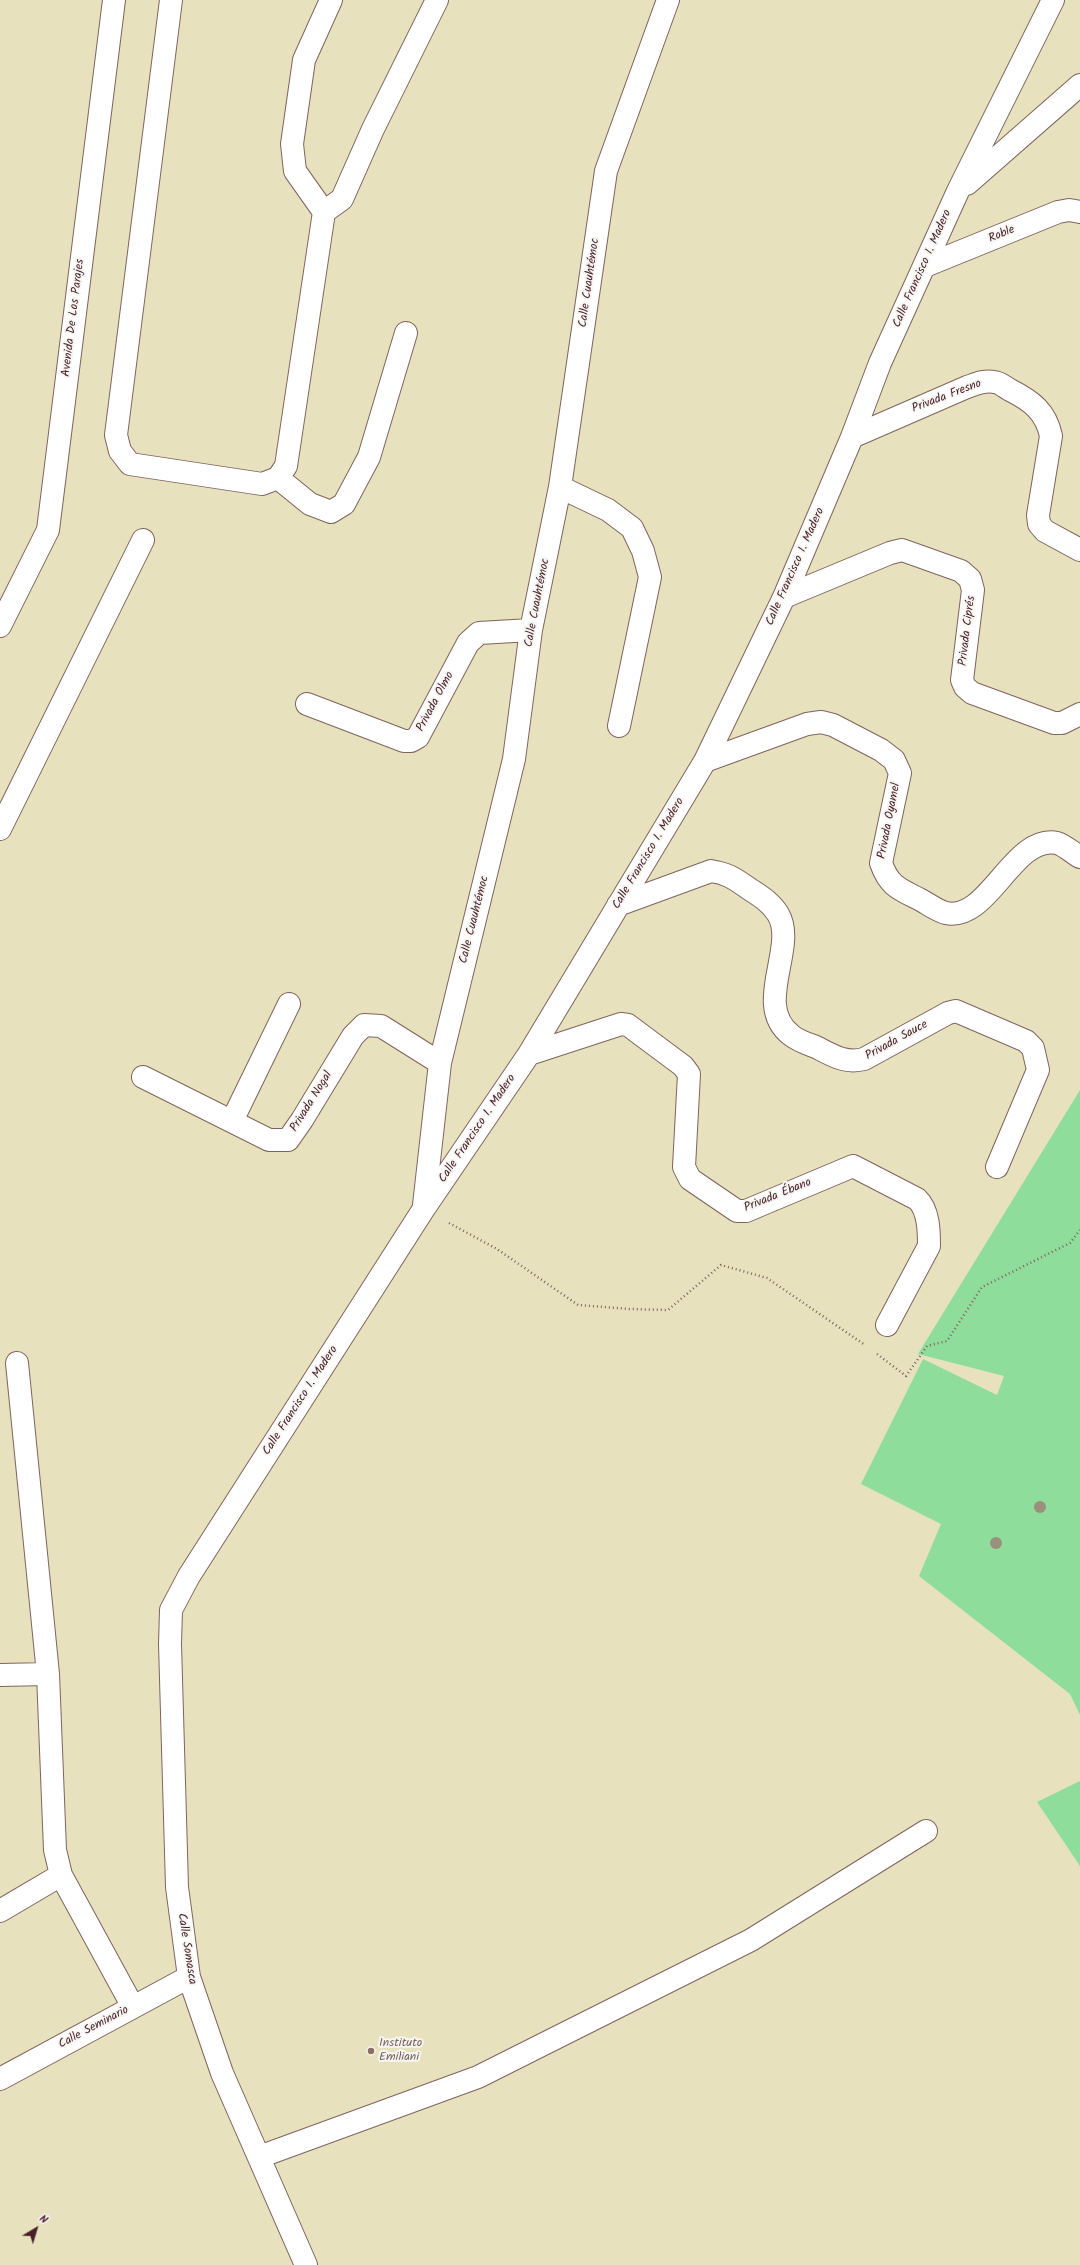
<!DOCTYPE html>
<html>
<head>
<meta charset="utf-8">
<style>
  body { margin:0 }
  #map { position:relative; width:1080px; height:2265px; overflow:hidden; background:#e7e1be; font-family:Kalam,sans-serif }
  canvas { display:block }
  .north { position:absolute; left:16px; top:2209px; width:40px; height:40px; -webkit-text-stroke:3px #f6f6f2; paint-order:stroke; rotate:38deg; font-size:11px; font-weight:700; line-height:16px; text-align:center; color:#4a1f2b }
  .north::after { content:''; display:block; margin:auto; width:14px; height:18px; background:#4a1f2b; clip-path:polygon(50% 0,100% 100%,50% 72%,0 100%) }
</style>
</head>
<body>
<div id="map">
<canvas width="1080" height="2265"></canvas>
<div class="north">N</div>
</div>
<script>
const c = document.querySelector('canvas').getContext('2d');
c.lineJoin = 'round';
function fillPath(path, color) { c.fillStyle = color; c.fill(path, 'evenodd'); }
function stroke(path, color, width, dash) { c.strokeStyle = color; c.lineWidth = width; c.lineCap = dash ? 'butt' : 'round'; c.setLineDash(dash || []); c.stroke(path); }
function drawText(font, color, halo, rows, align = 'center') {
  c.font = font + ' Kalam,sans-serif'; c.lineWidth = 4; c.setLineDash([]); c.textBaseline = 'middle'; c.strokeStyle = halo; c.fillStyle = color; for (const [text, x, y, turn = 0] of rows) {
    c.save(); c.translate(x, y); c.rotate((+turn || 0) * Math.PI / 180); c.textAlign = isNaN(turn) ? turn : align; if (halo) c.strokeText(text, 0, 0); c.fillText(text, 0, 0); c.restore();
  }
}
fillPath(new Path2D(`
  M1080,1090V1715L1070,1694L919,1576L941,1524L861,1484L923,1359L997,1395L1004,1376L918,1354Z
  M1080,1781V1866L1037,1802Z`), '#8fdd9b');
const minor = new Path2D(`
  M171,0L116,435L120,451L130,464L262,484L278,478L286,466L324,212L342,199L373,129L437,0
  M967,184L1080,85
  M324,212L295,171L292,144L304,60L331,0
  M925,266L1058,212L1069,210L1080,212
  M852,437L967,387C976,384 984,380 994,382C999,382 1005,387 1010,390C1032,401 1046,412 1051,436L1038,515L1039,524L1045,531L1080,550
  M278,478L310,504L331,512L344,504L369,457L406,333
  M560,487L608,510L632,528L643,551L650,577L619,726
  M784,597L890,553L902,550L961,571L970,579L973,590L962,680L965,687L972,693L1054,723H1062L1080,714
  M0,626L48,530L114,0
  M307,704L404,741H411L418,737L468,643L479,633L531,630
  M705,761L807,724L821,722L833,725L881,750L894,760L900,773L881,863C889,886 899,889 919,899C927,903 937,911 946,913C989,922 1013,834 1057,843C1064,845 1073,853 1080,857
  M0,829L143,540
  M618,905L711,871C730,874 736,880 751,890C762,897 771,903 778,914C798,947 752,1005 791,1035C798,1041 808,1044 816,1047C832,1055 845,1064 864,1059L948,1013L956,1011L1026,1041L1033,1048L1038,1070L997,1167
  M529,1054L621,1024L628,1025L683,1066L689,1074L684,1167L690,1179L737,1211H746L853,1166L917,1199C929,1210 929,1232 929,1246L887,1325
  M143,1077L269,1140H288L302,1120L353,1036L364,1025L381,1026L440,1063
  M232,1121L289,1004
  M424,1205L440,1063L514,759L531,630L560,487L606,171L668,0
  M17,1363L48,1674L55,1850L61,1875L133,2007
  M0,1675L48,1674
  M0,1911L61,1875
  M0,2079L189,1977
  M259,2157L478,2077L751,1940L926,1831
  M306,2265L222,2073L189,1977L177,1887L170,1644L171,1610L189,1576L423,1210L529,1054L705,761L784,597L852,437L880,363L958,191L1053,0`);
stroke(minor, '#81635e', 24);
stroke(new Path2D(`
  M449,1223L497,1249L578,1305L630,1309L668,1310L721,1265L767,1278L865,1345
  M877,1354L906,1376L927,1346L947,1341L982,1287L1070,1243L1080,1230`), '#81635e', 2.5, [1, 3]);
stroke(minor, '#fff', 22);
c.fillStyle = '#9a907d';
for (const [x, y] of [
  [1040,1507],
  [996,1543]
]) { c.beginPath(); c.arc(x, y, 6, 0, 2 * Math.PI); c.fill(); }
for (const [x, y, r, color] of [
  [371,2051,4,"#8d6e63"]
]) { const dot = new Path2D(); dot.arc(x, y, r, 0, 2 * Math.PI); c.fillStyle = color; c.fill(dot); stroke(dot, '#f6f6f2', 1.5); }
drawText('12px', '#4a1f2b', '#f6f6f2', [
  ["Roble",1002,235,-22],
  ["Calle Francisco I. Madero",923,269,-66],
  ["Calle Cuauhtémoc",590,283,-82],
  ["Avenida De Los Parajes",74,318,-83],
  ["Privada Fresno",947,397,-21],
  ["Calle Francisco I. Madero",796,567,-66],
  ["Calle Cuauhtémoc",538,603,-79],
  ["Privada Ciprés",968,631,-83],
  ["Privada Olmo",436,702,-62],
  ["Privada Oyamel",890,821,-79],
  ["Calle Francisco I. Madero",649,854,-59],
  ["Calle Cuauhtémoc",475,920,-76],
  ["Privada Sauce",897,1041,-29],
  ["Privada Nogal",312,1102,-58],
  ["Calle Francisco I. Madero",478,1129,-56],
  ["Privada Ébano",778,1196,-22],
  ["Calle Francisco I. Madero",301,1401,-57],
  ["Calle Somasca",186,1949,81],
  ["Calle Seminario",94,2028,-28]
]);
drawText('12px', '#785e54', '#f6f6f2', [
  ["Instituto",379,2044],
  ["Emiliani",379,2058]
], 'left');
</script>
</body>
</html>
